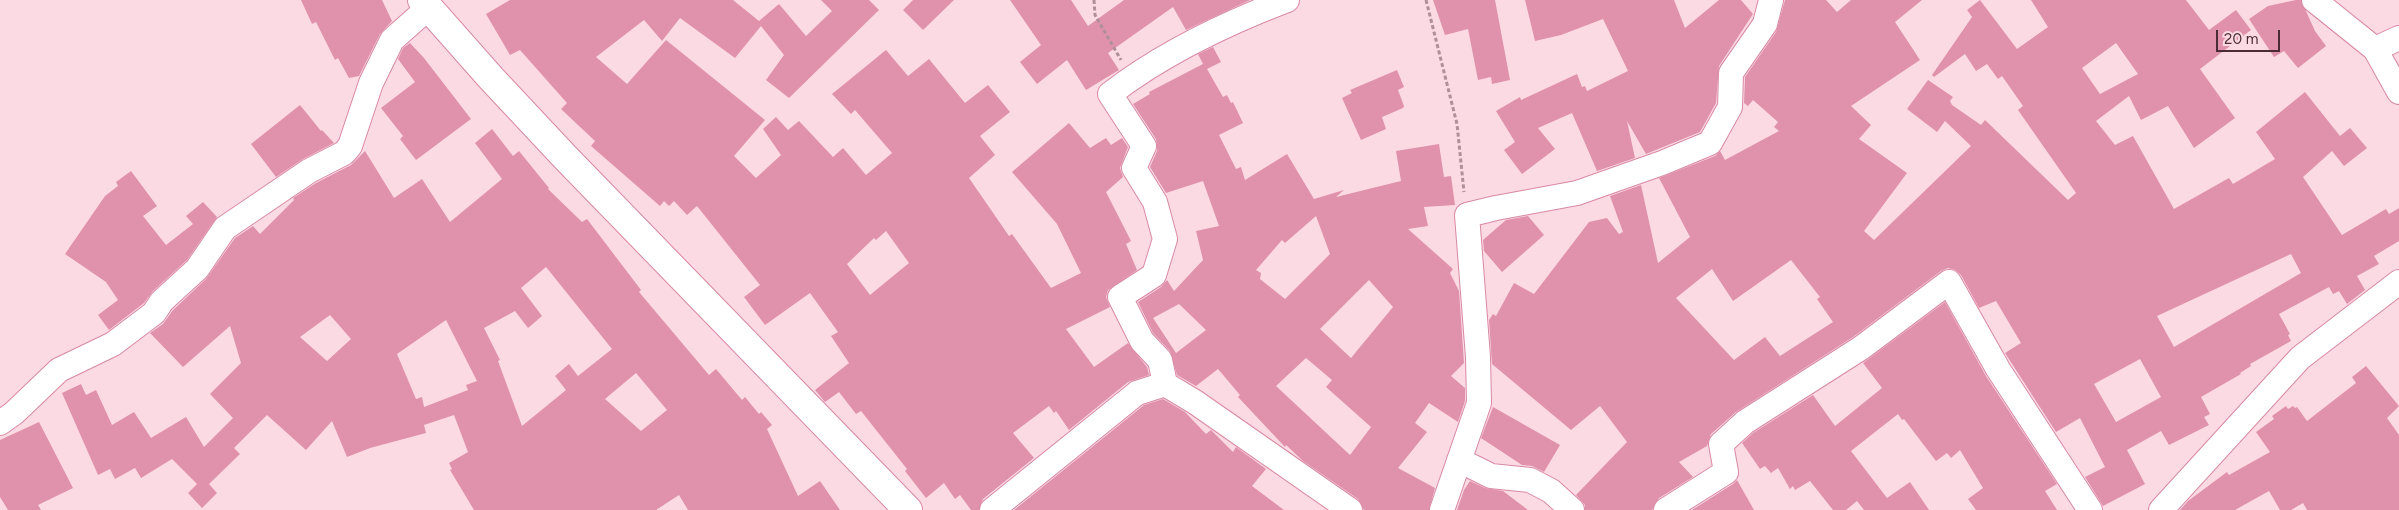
<!DOCTYPE html>
<html>
<head>
<meta charset="utf-8">
<style>
  body { margin:0 }
  #map { position:relative; width:2399px; height:510px; overflow:hidden; background:#fcdae4; font-family:Figtree,sans-serif }
  canvas { display:block }
  .scale { position:absolute; left:2216px; top:30px; width:64px; height:22px; box-sizing:border-box; border:2px solid #4b2b36; border-top:0; padding-left:6px; font-size:15px; line-height:18px; white-space:nowrap; color:#4b2b36; -webkit-text-stroke:4px #fcdae4; paint-order:stroke }
</style>
</head>
<body>
<div id="map">
<canvas width="2399" height="510"></canvas>
<div class="scale">20 m</div>
</div>
<script>
const c = document.querySelector('canvas').getContext('2d');
c.lineJoin = 'round';
function fillPath(path, color) { c.fillStyle = color; c.fill(path, 'evenodd'); }
function stroke(path, color, width, dash) { c.strokeStyle = color; c.lineWidth = width; c.lineCap = dash ? 'butt' : 'round'; c.setLineDash(dash || []); c.stroke(path); }
fillPath(new Path2D(`
  M301,0H382L392,21L380,34L359,76L349,78L338,58L335,60L316,22L312,24Z
  M510,0H733L759,21L779,4L806,36L832,11L821,0H869L879,10L789,98L766,80L784,55L761,26L735,58L680,18L662,41L644,20L596,57L627,84L666,40L765,120L734,156L756,178L781,155L763,129L776,117L788,130L799,121L833,157L843,148L866,175L892,153L855,110L851,114L832,94L886,50L908,76L929,59L965,103L988,85L1010,112L980,136L995,155L969,178L1009,236L1012,234L1051,288L1081,273L1057,224L1012,172L1069,123L1090,148L1106,138L1111,145L1122,138L1128,147L1120,168L1123,177L1106,192L1131,241L1126,244L1137,270L1108,290L1106,297L1110,307L1066,329L1094,367L1128,343L1147,367L1149,375L1128,382L1069,430L1056,411L1054,413L1049,406L1013,433L1034,458L983,499L979,510H971L960,495L955,499L944,483L926,498L905,471L907,469L861,411L856,414L839,392L825,402L815,390L849,363L831,336L838,332L810,293L765,325L744,297L760,285L697,206L687,215L674,201L669,206L664,201L660,206L591,146L595,141L561,109L567,103L520,50L510,55L486,14ZM886,231L909,263L870,295L847,264L874,238L876,240Z
  M913,0H954L923,30L903,10Z
  M1010,0H1071L1088,26L1124,0H1250L1186,30L1173,7L1108,53L1119,70L1086,90L1067,60L1037,84L1020,62L1041,45Z
  M1433,0H1495L1510,80L1492,84L1491,77L1478,80L1468,29L1445,35Z
  M1525,0H1674L1685,28L1719,0H1741L1753,14L1719,66L1716,103L1700,132L1646,154L1627,121L1635,158L1597,171L1572,113L1538,128L1555,149L1522,174L1504,150L1515,142L1496,111L1520,97L1521,100L1577,74L1582,87L1585,86L1587,91L1628,71L1603,19L1561,35L1535,41Z
  M1785,0H1826L1837,12L1851,0H1922L1895,22L1920,60L1851,106L1871,125L1859,139L1907,173L1864,231L1874,240L1971,146L1945,121L1937,132L1907,109L1928,80L1953,97L1950,101L1952,105L1981,125L1985,120L2068,200L2076,193L2018,110L2023,106L2002,76L1998,79L1987,64L1976,71L1965,54L1934,77L1932,75L1972,17L1967,10L1980,0L2017,49L2048,27L2031,0H2186L2209,30L2236,10L2251,30L2200,69L2235,118L2194,148L2168,106L2141,120L2129,96L2096,121L2115,145L2133,136L2174,209L2229,178L2233,184L2275,159L2256,132L2305,92L2340,136L2350,128L2367,148L2344,166L2332,151L2303,177L2342,235L2386,209L2389,214L2399,208V241L2374,256L2379,264L2357,276L2365,290L2347,304L2339,291L2333,294L2329,287L2279,314L2290,334L2288,335L2291,341L2250,364L2251,366L2240,373L2241,374L2201,397L2210,414L2204,417L2209,425L2169,445L2161,431L2127,450L2145,484L2103,506L2085,477L2105,467L2080,418L2056,432L2005,353L2021,343L1996,301L1979,308L1961,275L1955,270L1948,268L1941,271L1853,337L1736,412L1711,434L1707,446L1679,462L1693,477L1659,498L1652,510H1585V505L1576,495L1627,442L1600,406L1571,430L1492,364L1489,320L1493,314L1496,316L1514,283L1534,294L1589,222L1607,218L1619,234L1623,232L1610,196L1641,185L1658,263L1690,237L1659,178L1715,156L1720,151L1725,160L1779,131L1774,127L1778,122L1753,100L1748,106L1744,103L1745,77L1776,32ZM2116,43L2138,74L2100,94L2082,68ZM2291,254L2301,273L2174,347L2157,316ZM1791,260L1820,297L1817,299L1833,322L1780,356L1765,337L1734,360L1676,298L1712,269L1733,301ZM2140,359L2161,397L2116,422L2094,384Z
  M2296,0H2301L2315,31L2326,46L2298,68L2284,51L2274,57L2249,19L2268,6Z
  M410,43L424,58L471,119L416,160L400,139L403,136L381,108L415,82L398,59L403,48Z
  M1213,47L1221,62L1207,69L1223,97L1227,95L1231,103L1233,102L1243,123L1219,135L1236,169L1241,167L1245,180L1287,154L1314,199L1344,190L1336,197L1401,181L1396,151L1439,144L1444,177L1451,176L1455,205L1424,207L1428,226L1408,229L1453,269L1450,273L1459,291L1464,363L1451,376L1465,388V401L1458,422L1429,403L1415,423L1427,432L1398,468L1435,488L1429,510H1364L1358,499L1303,461L1286,445L1285,447L1238,397L1240,395L1218,369L1196,386L1177,375L1170,351L1153,333L1138,302L1161,287L1167,280L1174,291L1203,260L1196,231L1219,226L1203,181L1166,193L1150,167L1157,151L1156,139L1133,104L1150,94L1149,92L1203,64L1198,54ZM1316,216L1330,254L1285,299L1260,279L1261,273L1256,270L1282,240L1285,243ZM1369,280L1393,307L1351,358L1320,329ZM1179,304L1206,330L1176,353L1153,318ZM1306,358L1332,380L1326,387L1371,427L1350,455L1276,386Z
  M1397,70L1404,87L1398,90L1404,106L1403,108L1382,117L1386,129L1361,140L1342,98L1352,93L1350,90Z
  M300,105L321,131L322,130L334,143L303,159L276,177L251,144Z
  M492,129L513,156L519,151L549,188L548,189L582,222L587,219L641,290L639,292L709,375L716,369L742,400L745,397L759,414L761,412L772,425L767,429L798,496L820,481L840,510H688L679,495L656,510H474L450,470L452,469L449,463L468,452L454,415L424,425L426,433L370,448L347,457L332,421L306,450L267,415L234,448L240,454L209,484L217,493L202,508L188,493L197,484L172,459L141,478L135,468L115,479L110,469L98,475L62,393L81,384L86,395L96,390L112,425L134,412L151,438L186,417L204,447L233,418L210,394L241,363L230,326L183,367L150,333L163,324L173,310L206,279L235,238L253,226L260,234L294,200L293,198L316,183L351,165L365,151L394,198L422,179L450,222L502,179L475,143ZM546,267L612,349L578,376L569,364L555,376L566,390L522,426L498,361L500,360L484,328L515,311L528,328L542,316L521,288ZM330,315L351,339L327,361L300,337ZM446,320L477,381L466,385L468,390L424,407L422,397L416,399L397,354ZM636,373L667,410L641,431L605,399Z
  M131,171L157,206L143,216L166,245L193,224L186,216L203,202L217,217L187,260L153,291L144,303L109,330L98,315L118,300L106,282L65,254L105,196L118,186L116,182Z
  M1528,216L1544,235L1502,272L1484,251L1483,240L1506,220Z
  M1945,302L1986,376L2057,484L2045,491L2057,510H1976L1968,499L1983,488L1960,450L1951,458L1947,453L1936,461L1904,419L1902,420L1898,414L1851,451L1887,498L1910,482L1929,510H1864L1857,501L1846,510H1833L1810,481L1795,490L1793,486L1790,489L1778,468L1771,473L1765,466L1760,469L1742,443L1753,433L1813,395L1835,426L1882,388L1863,363Z
  M2366,366L2399,406L2387,418L2399,435V510H2307L2303,503L2291,510H2280L2269,491L2235,510H2180L2188,501L2227,472L2229,475L2270,452L2256,432L2274,419L2272,416L2286,406L2288,409L2293,406L2295,408L2297,407L2307,421L2356,383L2352,377Z
  M1163,399L1185,412L1206,434L1211,430L1233,452L1236,447L1266,469L1252,486L1284,510H1014L1144,405Z
  M1493,407L1560,445L1544,472L1532,466L1522,465L1481,438Z
  M39,422L73,488L38,505L41,510H8L0,497V440Z
  M1737,480L1754,510H1692L1733,484Z
  M1470,481L1485,488L1503,491L1528,510H1457L1464,490Z`), '#e091ab');
const street = new Path2D(`
  M2314,0L2375,49L2399,38
  M2375,49L2399,92
  M1165,384L1160,360L1142,341L1120,297L1154,275L1165,239L1155,202L1134,168L1144,146L1110,94C1163,53 1224,24 1287,0
  M0,423L14,413L59,370L113,344L154,313L162,301L197,269L225,228L309,171L344,153L350,146L371,83L392,40L428,8
  M1459,460L1491,476L1530,480L1551,491L1572,510
  M992,510L1137,393L1165,384L1195,402L1350,510
  M1442,510L1479,403L1478,357L1467,215L1496,208L1577,193L1662,163L1710,143L1730,107L1731,73L1765,24L1771,0
  M1666,510L1726,472L1721,444L1745,422L1861,348L1949,282L1998,369L2090,510
  M2161,510L2300,358L2399,282`);
const secondary = new Path2D(`
  M422,0L491,78L565,157L908,510`);
stroke(street, '#d889a3', 26);
stroke(secondary, '#d889a3', 30);
stroke(new Path2D(`
  M1094,0L1095,15L1121,60
  M1426,0L1457,124L1464,192`), '#b08f9a', 3, [4, 2.5]);
stroke(street, '#fff', 24);
stroke(secondary, '#fff', 28);
</script>
</body>
</html>
